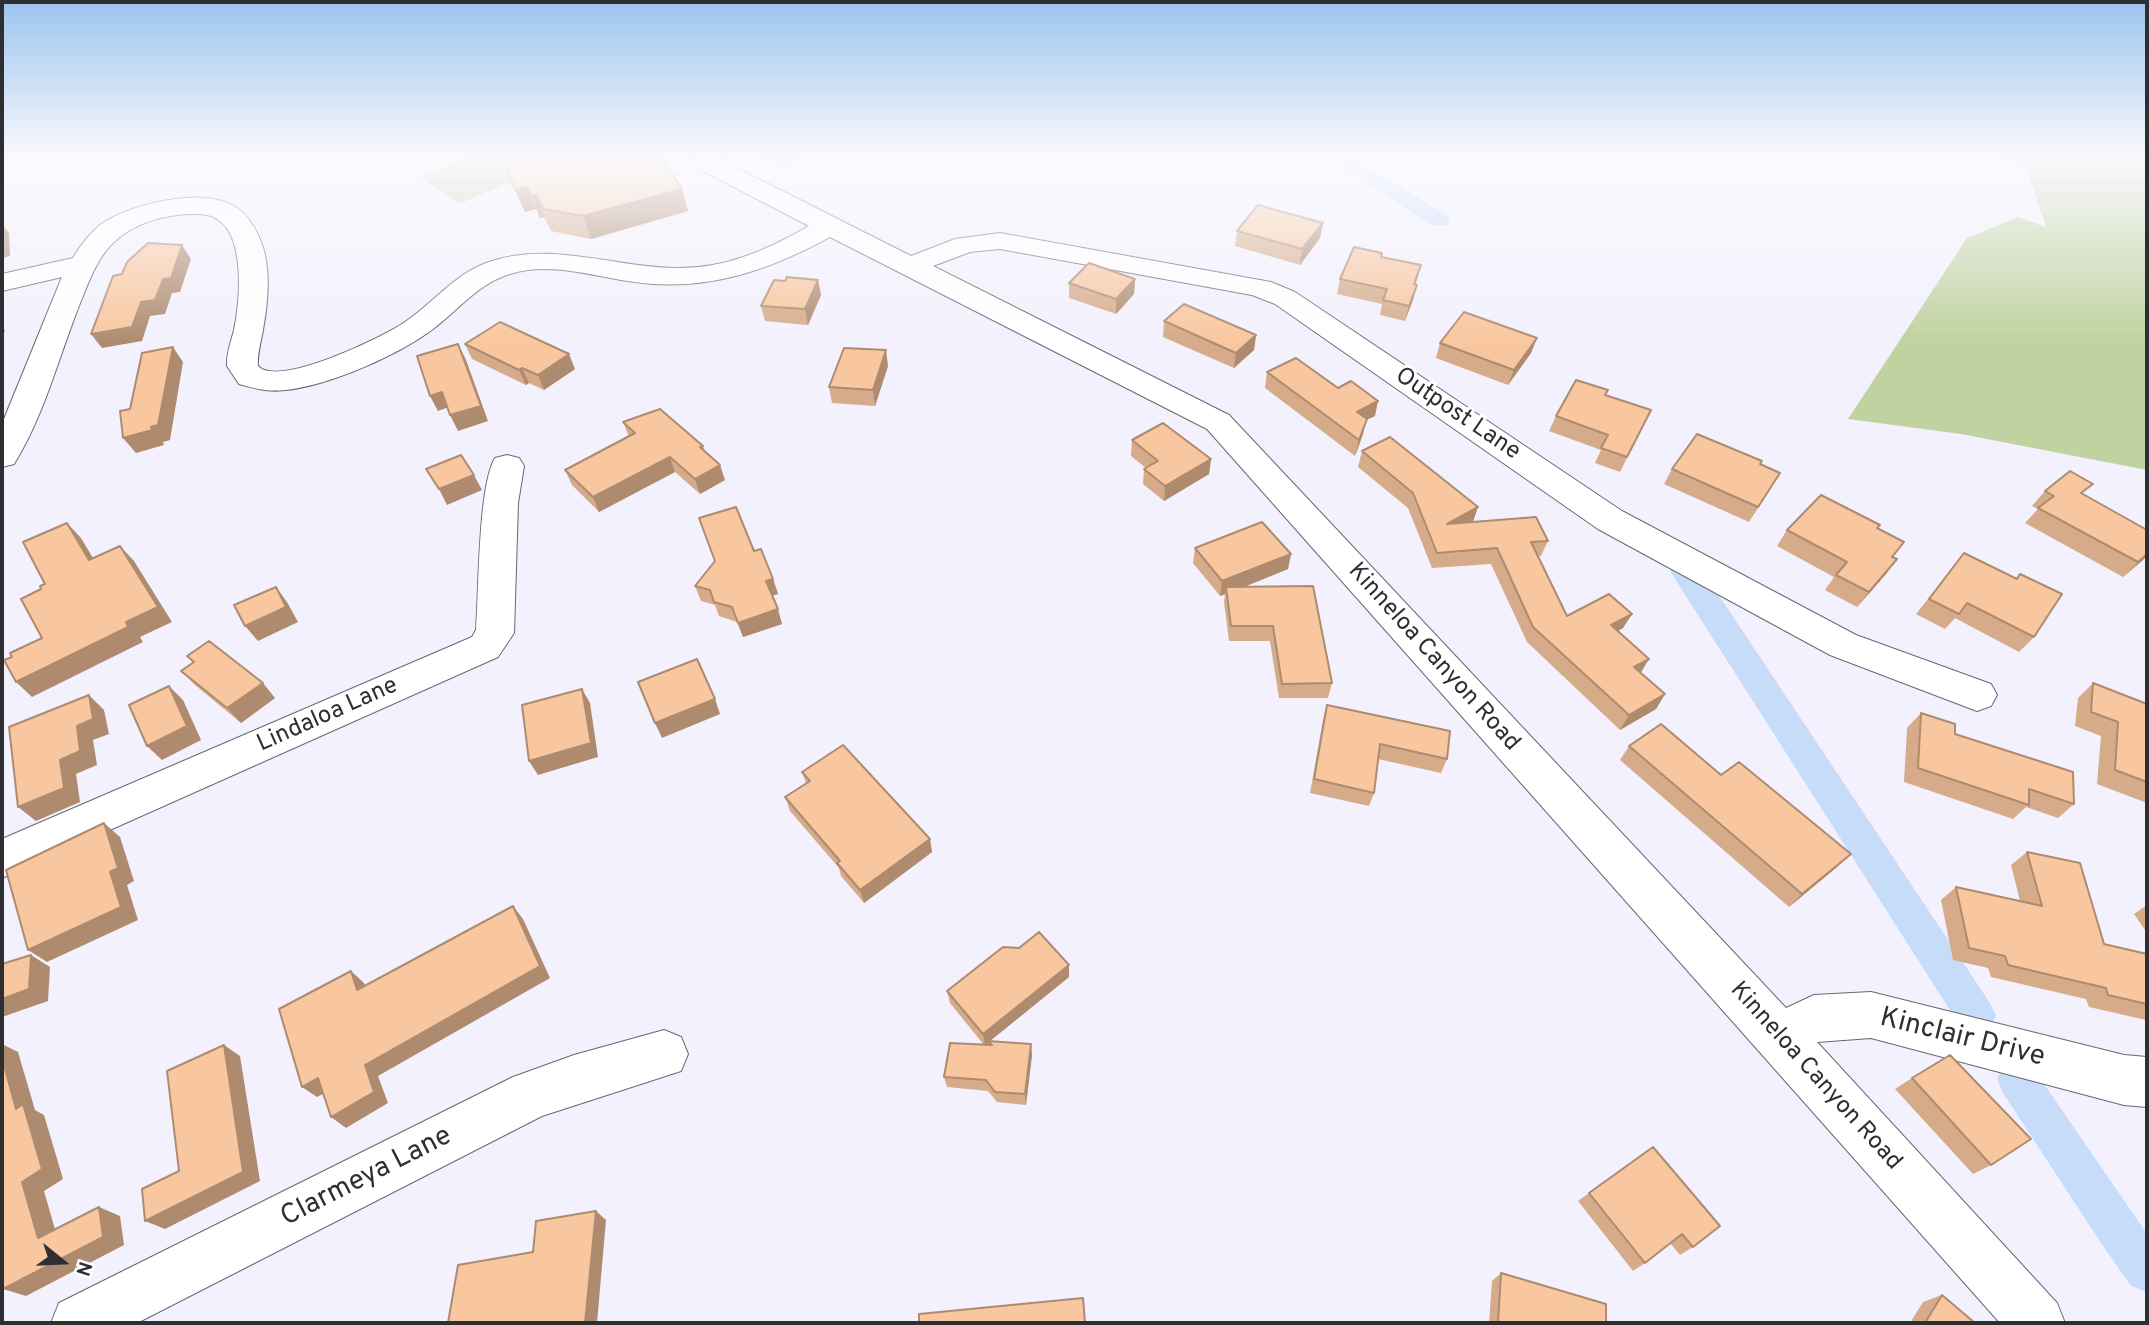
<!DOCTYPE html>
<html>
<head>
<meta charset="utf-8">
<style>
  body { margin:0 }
  #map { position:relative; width:2149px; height:1325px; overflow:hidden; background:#f3f1fd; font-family:Overpass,sans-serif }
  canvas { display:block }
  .frame { position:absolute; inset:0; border:4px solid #2f2e33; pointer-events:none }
  .north { position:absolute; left:28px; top:1227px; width:70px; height:70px; -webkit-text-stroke:5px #fff; paint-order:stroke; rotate:108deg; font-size:19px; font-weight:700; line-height:28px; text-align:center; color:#2f2e33 }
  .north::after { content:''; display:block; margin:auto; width:24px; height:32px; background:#2f2e33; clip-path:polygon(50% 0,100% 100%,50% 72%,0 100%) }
</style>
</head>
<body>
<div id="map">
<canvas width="2149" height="1325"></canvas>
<div class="frame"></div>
<div class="north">N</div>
</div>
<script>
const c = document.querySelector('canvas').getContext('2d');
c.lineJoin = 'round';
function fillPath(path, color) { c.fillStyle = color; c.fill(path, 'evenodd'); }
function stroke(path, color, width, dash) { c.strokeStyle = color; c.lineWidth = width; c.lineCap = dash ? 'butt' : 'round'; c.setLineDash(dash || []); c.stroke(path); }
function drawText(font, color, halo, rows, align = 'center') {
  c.font = font + ' Overpass,sans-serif'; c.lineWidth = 6; c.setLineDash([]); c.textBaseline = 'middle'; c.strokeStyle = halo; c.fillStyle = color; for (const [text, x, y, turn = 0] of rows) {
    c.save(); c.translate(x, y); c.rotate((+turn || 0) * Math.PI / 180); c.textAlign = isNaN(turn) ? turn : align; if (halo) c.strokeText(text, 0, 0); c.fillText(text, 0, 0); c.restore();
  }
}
fillPath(new Path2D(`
  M464,158H525L542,169L459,204L420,176Z
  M2002,158H2147V470L1961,434L1848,419L1967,238L2018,217L2046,227L2027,170Z`), '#c0d29f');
fillPath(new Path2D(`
  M1329,158H1353L1447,215L1450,220L1447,225H1431Z
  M1685,560L1695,563L1724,603L1990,1003L1996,1016L1990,1029L1976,1035L1962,1029L1675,579L1670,571L1675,563Z
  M2017,1059L2031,1065L2147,1234V1292L2131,1286L2103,1246L2003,1093L1997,1079L2003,1065Z`), '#c7dcf9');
const minor = new Path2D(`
  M691,158H717L911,256L955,239L1000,233L1271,282L1295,292L1622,511L1856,635L1991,684L1997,695L1991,706L1977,711L1830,655L1598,529L1275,304L1252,295L1000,249L970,252L933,266L1229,415L1786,1008L1814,995L1871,992L2124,1055L2147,1057V1107L2124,1105L1871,1038L1817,1042L2057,1303L2065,1323H2000L1207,429L830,237C765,273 701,293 627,281C589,275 548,262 510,274C479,283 458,310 433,329C398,356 309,396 265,390C256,389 247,386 239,384L227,366C226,354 231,342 234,330C239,305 241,276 236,251C232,230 220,214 198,214C169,213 135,222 114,242C96,259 88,284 79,306C58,359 44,416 14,464L2,467V424L62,277L2,291V274L73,258C80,246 89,234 100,225C129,204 201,187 234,206C248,214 256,229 262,244C271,270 268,303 263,330C261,342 257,354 258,366C279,388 383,337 405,322C433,303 454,275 486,263C549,240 611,267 675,268C725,269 767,250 809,226L701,170Z
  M507,455L519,458L524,466L518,503L514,633L498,657L2,878V839L472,637L476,630C479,592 478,486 495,458Z
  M664,1030L681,1037L688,1054L681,1071L542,1116L137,1323H51L59,1303L513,1077L574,1055Z`);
stroke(minor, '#696771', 2);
fillPath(minor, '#fff');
fillPath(new Path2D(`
  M761,158H803L782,168Z
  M503,164L682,189L688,211L591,239L551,231L544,217L540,218L536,209L525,212L512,185Z
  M1323,223L1320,238L1300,265L1235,246L1237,231Z
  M1382,253V257L1421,265L1416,284L1417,285L1413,300L1405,321L1380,315L1382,304L1337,294L1340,279Z
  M1135,279L1134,294L1116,314L1069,298V283Z
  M821,295L808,325L765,321L761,306Z
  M1164,321L1256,335L1254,350L1234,368L1163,337Z
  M1537,338L1531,353L1508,385L1436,358L1440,343Z
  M465,344L575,369L544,390L529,383L526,385L472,359Z
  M888,366L875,406L832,403L829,387Z
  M1267,372L1338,388L1375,416L1366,420L1363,434L1355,456L1265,388Z
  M1606,395L1651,410L1620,472L1595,463L1601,450L1549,431L1556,416Z
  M623,422L703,446L705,452L725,480L700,494L675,472L599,512L572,485L565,470L629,437Z
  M1132,440L1211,459L1209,474L1164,501L1143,484L1144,469L1146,468L1131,456Z
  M1362,451L1473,522L1548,541L1541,556H1538L1567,616L1632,614L1623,628L1618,631L1649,659L1641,673L1665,694L1656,709L1620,730L1527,642L1491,564L1432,568L1408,508L1358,467Z
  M1760,464L1771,488L1749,522L1664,484L1672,469Z
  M2045,491L2084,495L2147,530V556L2123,577L2025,523L2038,509L2032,506Z
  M1877,529L1904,542L1893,557L1886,574L1857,607L1825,590L1834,577L1777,546L1787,530Z
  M1195,548L1291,554L1288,569L1242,587L1332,683L1328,698H1279L1270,641H1229L1224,602L1225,594L1220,596L1193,563Z
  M754,551L773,579L778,594L772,595L782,624L743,637L737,622L719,616L715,605L701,601L695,586Z
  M1964,553L2016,579L2020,574L2034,637L2019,652L1955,618L1945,629L1916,614Z
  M187,656L275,698L241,723L195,685L181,671L193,662Z
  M2093,683L2147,704V803L2097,784L2101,736L2075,726L2078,698Z
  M1327,705L1447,759L1441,773L1378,759L1374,793L1369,806L1310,793L1323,720Z
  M1921,713L1955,734L2074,804L2058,818L2026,807L2013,819L1904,782L1907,728Z
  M1629,746L1721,775L1837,867L1789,907L1620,760Z
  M802,772L930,839L932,852L864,903L841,876L839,868L790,811L785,797L806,783Z
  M2027,852L2104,944L2147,954V1019L2146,1020L2089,1007L2086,999L1991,977L1988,968L1953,960L1941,900L1956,887L2020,901L2011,865Z
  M2147,905V933L2134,914Z
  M1069,977L990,1041L1032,1055L1026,1105L997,1102L988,1091L947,1087L944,1077L984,1045L950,1003L947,991Z
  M1912,1078L1991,1165L1973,1174L1895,1089Z
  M1653,1147L1693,1247L1680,1255L1670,1243L1645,1263L1633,1271L1578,1201Z
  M1501,1273L1606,1323H1489L1492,1281Z
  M1942,1295L1975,1323H1910L1923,1302Z`), '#d5ab89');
fillPath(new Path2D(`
  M780,158H803L782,168Z
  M527,187L536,209L525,212L516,190Z
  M682,189L688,211L591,239L583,216Z
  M536,195L544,217L540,218L532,196Z
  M1323,223L1320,238L1300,265L1302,249Z
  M2,224L9,233L10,256L2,258Z
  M182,245L191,259L180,292L172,293L165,314L150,316L142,341L102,348L91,334L141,302L163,279Z
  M1135,279L1134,294L1116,314V299Z
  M818,280L821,295L808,325L805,309Z
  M1417,285L1413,300L1405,321L1409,306Z
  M2,322L5,332L2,333Z
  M1256,335L1254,350L1234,368L1236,353Z
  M1537,338L1531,353L1508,385L1514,370Z
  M458,344L466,360L488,421L458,431L450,415Z
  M173,347L183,362L170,440L163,442L164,445L136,453L123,438L151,427Z
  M886,350L888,366L875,406L873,390Z
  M569,354L575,369L544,390L538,375Z
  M522,368L529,383L526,385L519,370Z
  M442,392L449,407L438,411L430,396Z
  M1378,401L1375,416L1366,420L1363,434L1355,456L1359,440L1357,412Z
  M670,457L675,472L599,512L593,497Z
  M1211,459L1209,474L1164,501L1165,486Z
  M720,465L725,480L700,494L695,479Z
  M474,475L482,490L447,505L439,489Z
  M1478,507L1473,522L1447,524Z
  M67,523L81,538L103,575L89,560Z
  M120,546L134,561L172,622L140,637L143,642L32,697L16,682L126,622Z
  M1291,554L1288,569L1227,594L1226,587L1225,594L1220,596L1222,581Z
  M2147,554V556L2142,561L2123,577Z
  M1897,559L1886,574L1857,607L1869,592Z
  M773,579L778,594L771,596L766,581Z
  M276,587L287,602L298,622L258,641L245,626Z
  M778,609L782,624L743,637L738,623Z
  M1632,614L1623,628L1603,640L1611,625Z
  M1649,659L1640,673L1634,667Z
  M263,683L275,698L241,723L227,708Z
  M169,686L183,700L201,740L162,760L147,746Z
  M582,689L590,703L598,757L538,775L529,761Z
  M1665,694L1656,709L1620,730L1629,715Z
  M89,695L104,710L109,734L93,740L97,765L76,774L80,802L36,821L18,807L60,760Z
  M715,699L720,714L662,738L655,723Z
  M104,823L120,837L134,881L127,885L138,920L47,962L28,950L110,872Z
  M930,839L932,852L864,903L860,890Z
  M1851,854L1837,867L1789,907L1802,894Z
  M513,906L523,919L550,978L378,1076L388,1103L346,1128L331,1117L365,1065Z
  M31,955L50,967L48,1001L2,1017V999Z
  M1069,965V977L985,1045L983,1034Z
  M351,971L364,983L371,1002L357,990Z
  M2,1044L18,1052L35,1110L44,1115L63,1179L44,1191L60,1247L38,1238L22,1182L16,1109L2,1058Z
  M1031,1044L1032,1055L1026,1105L1025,1094Z
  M224,1045L240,1056L260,1181L165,1229L145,1221L243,1172Z
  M318,1078L333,1089L317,1097L302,1087Z
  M99,1207L120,1216L124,1245L26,1296L3,1289Z
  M596,1211L606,1220L597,1323H585Z`), '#ae8b6f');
const building = new Path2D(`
  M527,158H661L682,189L583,216L543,209L536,195L532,196L527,187L516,190L503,164Z
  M1258,205L1323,223L1302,249L1237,231Z
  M148,243L182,245L171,278L163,279L155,300L141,302L132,327L91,334L113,276L122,274L127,262Z
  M1354,247L1382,253L1381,257L1421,265L1414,284L1417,285L1409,306L1383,300L1387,289L1340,279Z
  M1089,263L1135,279L1116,299L1069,283Z
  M787,277L818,280L805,309L761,306L774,280L785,281Z
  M1184,304L1256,335L1236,353L1164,321Z
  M1464,312L1537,338L1514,370L1440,343Z
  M500,322L569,354L538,375L522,368L519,370L465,344Z
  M458,344L481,406L450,415L442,392L430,396L417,356Z
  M173,347L158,425L151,427L152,430L123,438L120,411L130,409L142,353Z
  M844,348L886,350L873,390L829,387Z
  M1296,358L1338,388L1351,381L1378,401L1357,412L1367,419L1359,440L1267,372Z
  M1576,380L1608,390L1605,395L1651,410L1627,457L1601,448L1608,435L1556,416Z
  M660,409L703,446L700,447L720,465L695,479L670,457L593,497L565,470L635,433L623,422Z
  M1163,423L1211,459L1165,486L1144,469L1158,461L1132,440Z
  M1697,434L1762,461L1760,464L1780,473L1758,507L1672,469Z
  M1390,437L1478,507L1447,524L1536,517L1548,541L1531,542L1567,616L1609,594L1632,614L1611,625L1649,659L1634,667L1665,694L1629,715L1533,627L1497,548L1437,553L1413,493L1362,451Z
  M461,455L474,475L439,489L426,469Z
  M2070,471L2093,484L2081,493L2147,530V554L2138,562L2038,508L2054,496L2045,491Z
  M1821,495L1880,525L1877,528L1904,542L1892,557L1897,559L1869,592L1836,575L1847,562L1787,530Z
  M736,507L754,551L761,549L773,579L766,581L778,609L738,623L732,607L714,602L710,590L695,586L715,561L699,518Z
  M1262,522L1291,554L1222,581L1195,548Z
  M67,523L89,560L120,546L158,607L126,622L128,627L16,682L4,660L12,657L10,653L42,638L21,599L41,589L40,586L45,584L23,542Z
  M1964,553L2017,579L2020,574L2062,594L2034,637L1967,603L1959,614L1929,599Z
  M1313,586L1332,683L1282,684L1273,626H1231L1226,587Z
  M276,587L286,607L245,626L234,605Z
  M209,641L263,683L227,708L181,671L194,662L187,656Z
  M697,659L715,699L655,723L638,682Z
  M2093,683L2147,704V782L2115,770L2118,722L2091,712Z
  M169,686L187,726L147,746L129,705Z
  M582,689L591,743L529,761L522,705Z
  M89,695L93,719L77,726L80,751L60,760L64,788L18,807L9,727Z
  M1327,705L1450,731L1447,759L1380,744L1374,793L1314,779Z
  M1921,713L1955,724V734L2073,772L2074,804L2029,789V805L1918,768Z
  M1661,724L1721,775L1739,762L1851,854L1802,894L1629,746Z
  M843,745L930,839L860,890L837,863L840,861L785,797L810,781L802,772Z
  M104,823L118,868L110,872L121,907L28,950L6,870Z
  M2027,852L2080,863L2104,944L2147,954V1004L2108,995L2106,988L2008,965L2005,956L1969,948L1956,887L2042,906Z
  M513,906L540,966L365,1065L374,1092L331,1117L318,1078L302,1087L279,1009L351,971L357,990Z
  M1039,932L1069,965L983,1034L947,991L1003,947L1019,948Z
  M31,955L29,989L2,999V964Z
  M988,1041L1031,1044L1025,1094L995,1092L986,1080L944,1077L950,1043L992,1045Z
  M224,1045L243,1172L145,1221L142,1189L179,1171L167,1071Z
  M1950,1055L2031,1139L1991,1165L1912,1078Z
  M2,1058L16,1109L23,1104L42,1169L22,1182L38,1238L99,1207L103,1237L3,1289L2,1270Z
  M1653,1147L1720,1226L1693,1247L1682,1234L1645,1263L1589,1193Z
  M596,1211L585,1323H448L458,1265L533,1252L536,1221Z
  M1501,1273L1606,1304V1323H1498Z
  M1942,1295L1975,1323H1925Z
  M1083,1298L1085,1323H919V1314Z`);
fillPath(building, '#f8c79f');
stroke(building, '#ae8b6f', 2);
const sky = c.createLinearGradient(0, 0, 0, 343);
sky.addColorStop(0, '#9bc4ef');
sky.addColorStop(0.46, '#faf9fe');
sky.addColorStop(1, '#faf9fe00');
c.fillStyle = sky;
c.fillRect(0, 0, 2149, 343);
drawText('24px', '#2f2e33', '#fff', [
  ["Outpost Lane",1457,415,34],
  ["Kinneloa Canyon Road",1433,658,48],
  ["Lindaloa Lane",328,716,-24],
  ["Kinneloa Canyon Road",1815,1077,48]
]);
drawText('28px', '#2f2e33', '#fff', [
  ["Kinclair Drive",1962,1039,14],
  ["Clarmeya Lane",367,1178,-27]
]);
</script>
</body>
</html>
